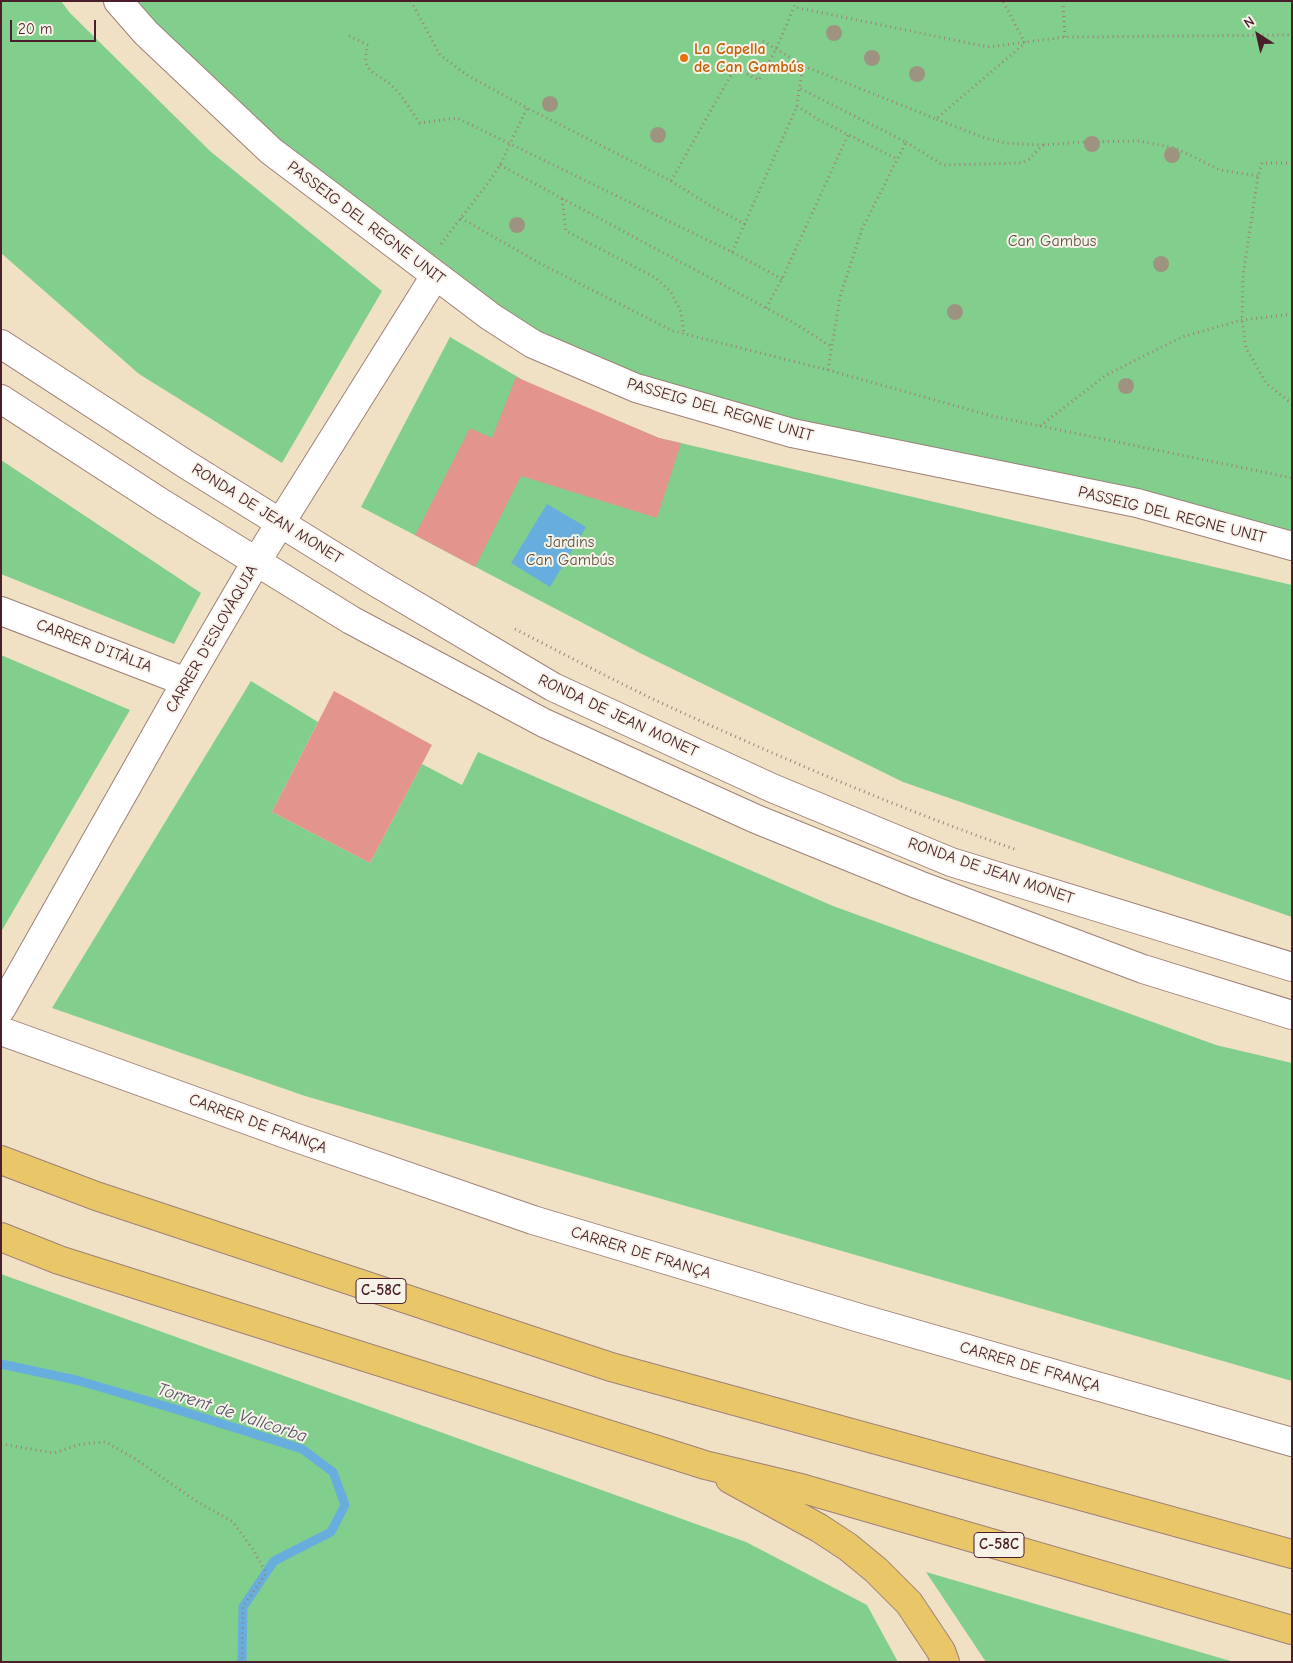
<!DOCTYPE html>
<html>
<head>
<meta charset="utf-8">
<style>
  body { margin:0 }
  #map { position:relative; width:1293px; height:1663px; overflow:hidden; background:#f1e1c4; font-family:"Comic Neue",sans-serif }
  canvas { display:block }
  .frame { position:absolute; inset:0; border:2px solid #4a1f2b; pointer-events:none }
  .north { position:absolute; left:1233px; top:10px; width:50px; height:50px; -webkit-text-stroke:4px #f7f3e8; paint-order:stroke; rotate:325deg; font-size:14px; font-weight:700; line-height:20px; text-align:center; color:#4a1f2b }
  .north::after { content:''; display:block; margin:auto; width:18px; height:22px; background:#4a1f2b; clip-path:polygon(50% 0,100% 100%,50% 72%,0 100%) }
  .scale { position:absolute; left:10px; top:20px; width:86px; height:22px; box-sizing:border-box; border:2px solid #4a1f2b; border-top:0; padding-left:6px; font-size:15px; line-height:18px; white-space:nowrap; color:#4a1f2b; -webkit-text-stroke:4px #f7f3e8; paint-order:stroke }
</style>
</head>
<body>
<div id="map">
<canvas width="1293" height="1663"></canvas>
<div class="frame"></div>
<div class="north">N</div>
<div class="scale">20 m</div>
</div>
<script>
const c = document.querySelector('canvas').getContext('2d');
c.lineJoin = 'round';
function fillPath(path, color) { c.fillStyle = color; c.fill(path, 'evenodd'); }
function stroke(path, color, width, dash) { c.strokeStyle = color; c.lineWidth = width; c.lineCap = dash ? 'butt' : 'round'; c.setLineDash(dash || []); c.stroke(path); }
function drawText(font, color, halo, rows, align = 'center') {
  c.font = font + ' "Comic Neue",sans-serif'; c.lineWidth = 4; c.setLineDash([]); c.textBaseline = 'middle'; c.strokeStyle = halo; c.fillStyle = color; for (const [text, x, y, turn = 0] of rows) {
    c.save(); c.translate(x, y); c.rotate((+turn || 0) * Math.PI / 180); c.textAlign = isNaN(turn) ? turn : align; if (halo) c.strokeText(text, 0, 0); c.fillText(text, 0, 0); c.restore();
  }
}
fillPath(new Path2D(`
  M1,1H61L70,13L210,151L382,291L282,463L139,374L1,253Z
  M118,1H1292V546L636,388L423,267Z
  M450,337L528,383L659,438L1292,585V917L903,782L642,654L361,507Z
  M1,460L201,593L174,644L1,574Z
  M1,655L130,710L1,932Z
  M251,681L318,722L272,812L370,863L422,764L462,785L478,752L833,906L1216,1045L1292,1063V1381L305,1096L52,1008Z
  M1,1274L746,1542L867,1605L898,1662H1Z
  M926,1572L1234,1662H986Z`), '#82cf8d');
fillPath(new Path2D(`
  M547,504L586,527L550,587L511,563Z`), '#67adde');
stroke(new Path2D(`
  M1,1364L76,1380L175,1409L302,1449L333,1472L345,1505L331,1532L274,1561L243,1607L242,1662`), '#67adde', 9);
fillPath(new Path2D(`
  M516,377L659,438L681,443L657,518L521,476L475,567L415,535L470,428L492,438Z
  M334,691L432,745L370,863L272,812Z`), '#e2948d');
const minor = new Path2D(`
  M118,1L146,33L271,151L491,317L533,344L636,388L792,433L1137,503L1292,546
  M1,344L187,465L374,581L553,687L772,788L951,862L1292,967
  M1,399L163,504L351,620L544,723L756,819L919,885L1143,969L1292,1015
  M1,611L186,682
  M1,1009L186,682L256,562L435,276
  M1,1031L294,1137L533,1220L863,1319L1292,1442`);
const highway = new Path2D(`
  M1,1160L96,1196L611,1367L1292,1554
  M1,1237L59,1260L705,1465L797,1487L1292,1630
  M730,1479L819,1528L848,1547L876,1570L909,1603L941,1651L945,1662`);
stroke(minor, '#9e8078', 30);
stroke(highway, '#9e8078', 30);
stroke(new Path2D(`
  M411,1L440,55L467,75L527,108L671,181L731,75L739,70L759,80L776,49L794,7
  M797,1L794,7L988,47L1065,37L1292,35
  M1063,1L1065,37
  M349,36L368,45C360,73 375,71 391,85C401,93 412,113 420,123L457,118L732,252L782,279
  M763,41L804,66
  M797,106L819,120L897,159
  M906,142L943,165L1022,163L1029,159L1043,145L1005,143L982,137L936,119
  M1043,145L1083,142L1139,141L1175,148L1220,170L1258,176
  M1292,163H1262L1258,176L1243,275L1242,320L1246,348L1266,383L1292,404
  M500,165L794,323L832,347
  M671,181L711,206L745,224
  M562,199L566,231L656,278L671,292L681,312L684,334
  M461,218L541,264L673,331L828,370L992,416L1292,478
  M441,244L488,183L500,165L527,108
  M732,252L797,106L799,88
  M766,308L782,279L848,135
  M828,370L840,297L862,229L906,142L799,88L804,66L936,119L1025,43L1003,1
  M1040,426L1106,375L1182,337L1242,320L1292,314
  M515,629C562,653 609,678 657,701C774,755 895,807 1017,850
  M1,1444L54,1453L81,1444L106,1442L137,1460L196,1501L233,1522L254,1551L266,1573L243,1607L242,1662`), '#9e8078', 3, [1, 4]);
stroke(minor, '#fff', 28);
stroke(highway, '#e9c769', 28);
c.fillStyle = '#9e9380';
for (const [x, y] of [
  [834,33],
  [872,58],
  [917,74],
  [550,104],
  [658,135],
  [1092,144],
  [1172,155],
  [517,225],
  [1161,264],
  [955,312],
  [1126,386]
]) { c.beginPath(); c.arc(x, y, 8, 0, 2 * Math.PI); c.fill(); }
for (const [x, y, r, color] of [
  [684,58,5,"#e8710a"]
]) { const dot = new Path2D(); dot.arc(x, y, r, 0, 2 * Math.PI); c.fillStyle = color; c.fill(dot); stroke(dot, '#f7f3e8', 2); }
for (const [x, y, w] of [
  [381,1291,50],
  [999,1545,50]
]) { const box = new Path2D(); box.roundRect(x - w / 2, y - 12.5, w, 25, 4); c.fillStyle = '#f7f3e8'; c.fill(box); stroke(box, '#4a1f2b', 1); }
drawText('bold 15px', '#4a1f2b', null, [
  ["C-58C",381,1291],
  ["C-58C",999,1545]
]);
drawText('bold 16px', '#c56008', '#f7f3e8', [
  ["La Capella",694,49],
  ["de Can Gambús",694,67]
], 'left');
drawText('16px', '#4a1f2b', '#f7f3e8', [
  ["PASSEIG DEL REGNE UNIT",366,223,37],
  ["PASSEIG DEL REGNE UNIT",720,410,16],
  ["RONDA DE JEAN MONET",267,514,32],
  ["PASSEIG DEL REGNE UNIT",1172,515,14],
  ["CARRER D'ESLOVÀQUIA",212,639,-60],
  ["CARRER D'ITÀLIA",94,646,21],
  ["RONDA DE JEAN MONET",618,716,25],
  ["RONDA DE JEAN MONET",991,871,19],
  ["CARRER DE FRANÇA",258,1124,20],
  ["CARRER DE FRANÇA",641,1253,17],
  ["CARRER DE FRANÇA",1030,1367,16]
]);
drawText('16px', '#5b5448', '#f7f3e8', [
  ["Can Gambus",1052,241],
  ["Jardins",570,542],
  ["Can Gambús",570,560]
]);
drawText('italic 18px', '#54516a', '#f7f3e8', [
  ["Torrent de Vallcorba",232,1413,18]
]);
</script>
</body>
</html>
